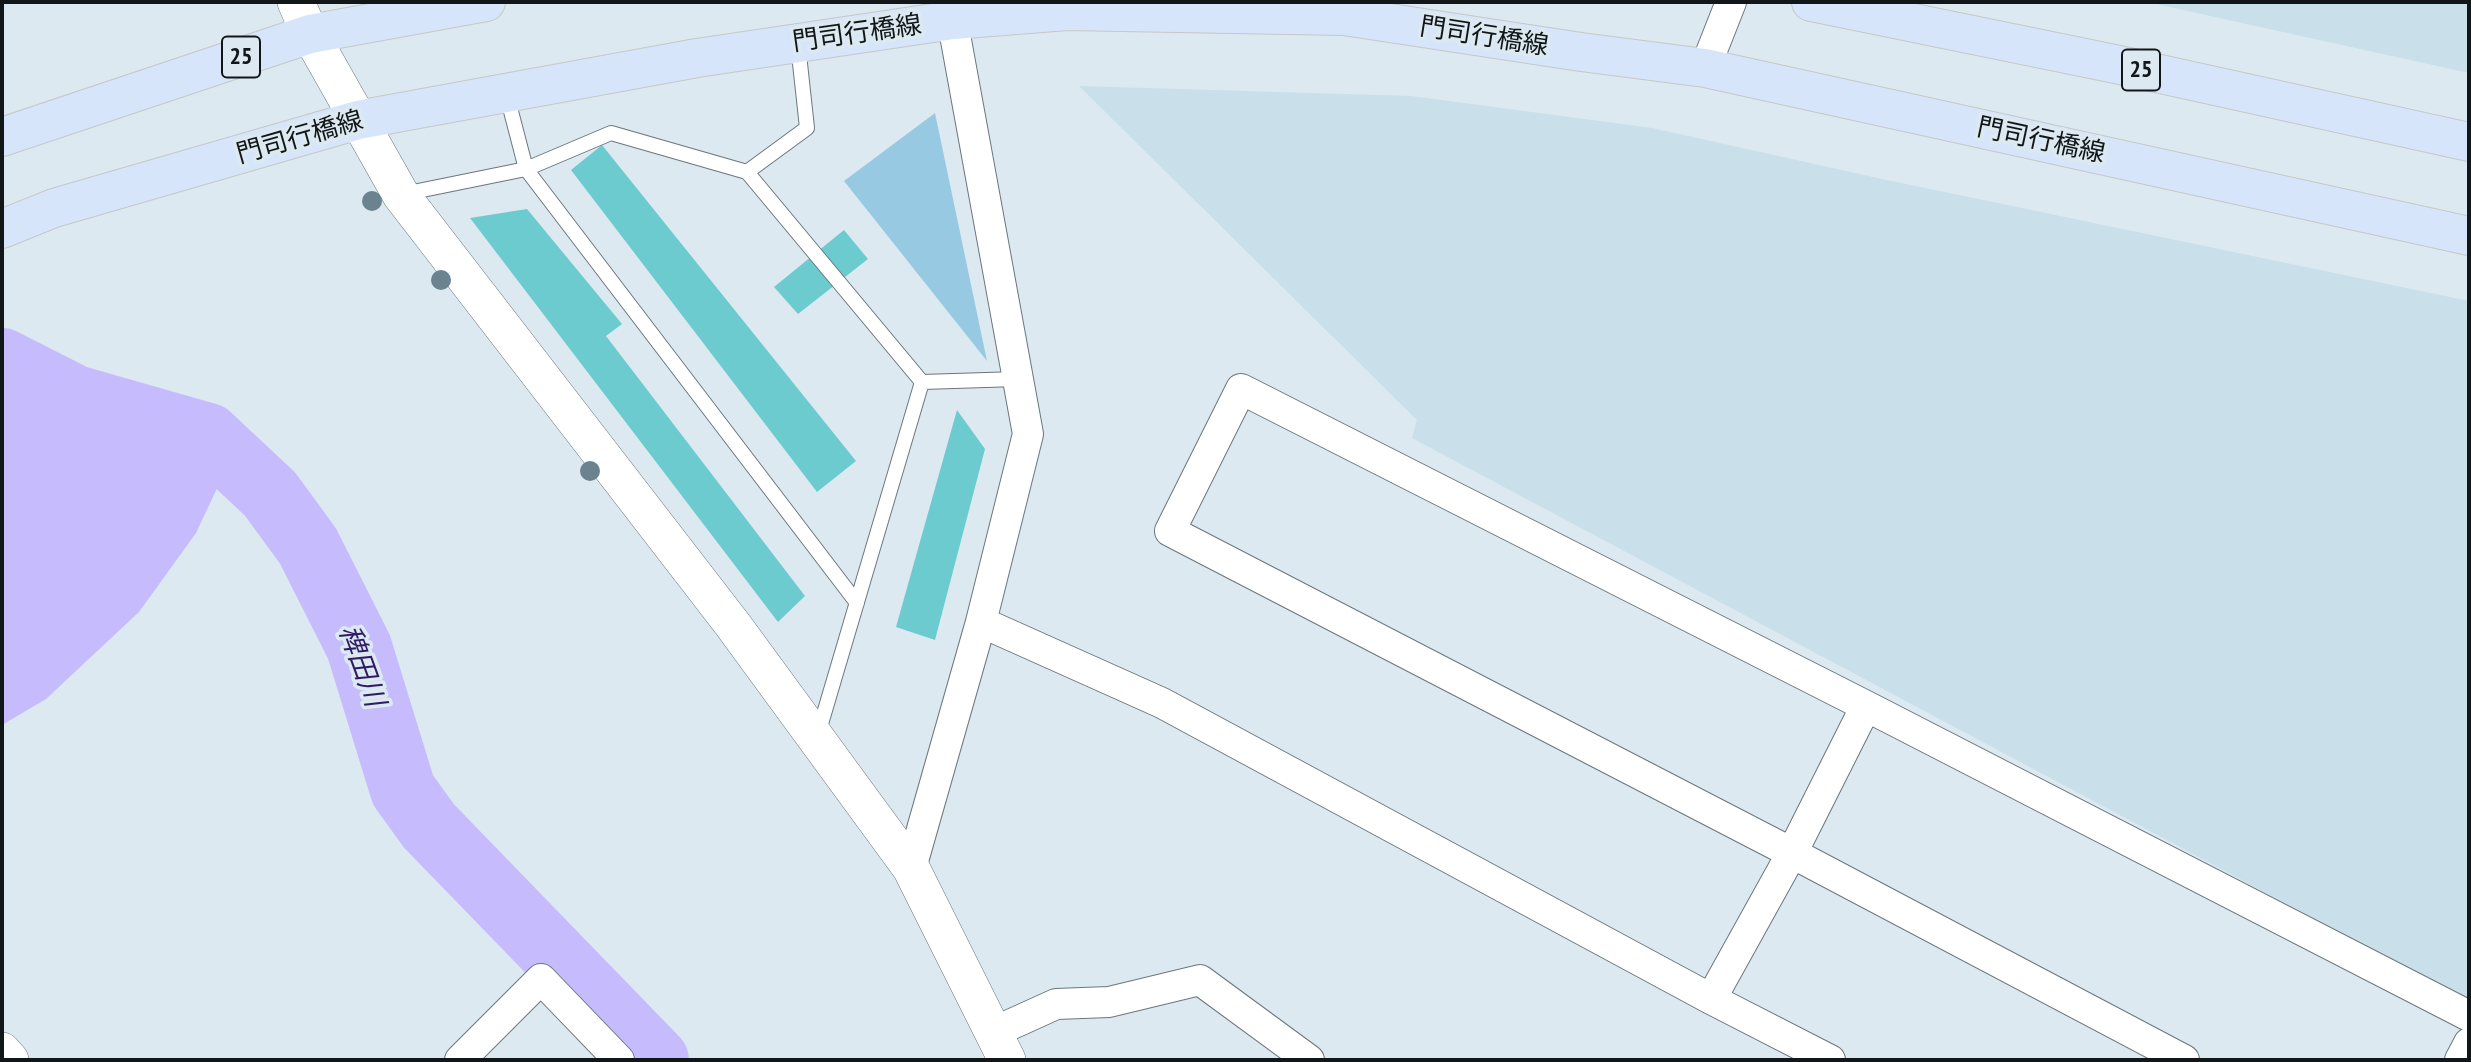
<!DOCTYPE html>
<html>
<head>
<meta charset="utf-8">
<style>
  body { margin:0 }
  #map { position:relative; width:2471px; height:1062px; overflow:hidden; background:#dce9f0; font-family:"PT Sans Narrow",sans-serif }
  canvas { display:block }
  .frame { position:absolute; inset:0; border:4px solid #111618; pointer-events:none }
</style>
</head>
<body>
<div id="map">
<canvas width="2471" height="1062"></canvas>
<div class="frame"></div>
</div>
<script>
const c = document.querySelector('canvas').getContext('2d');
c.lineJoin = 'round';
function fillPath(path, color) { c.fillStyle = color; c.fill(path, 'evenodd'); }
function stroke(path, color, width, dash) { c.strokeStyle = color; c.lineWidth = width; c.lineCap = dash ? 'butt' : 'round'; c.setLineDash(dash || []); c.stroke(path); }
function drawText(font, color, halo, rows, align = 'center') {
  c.font = font + ' "PT Sans Narrow","Noto Sans JP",sans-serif'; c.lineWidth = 7; c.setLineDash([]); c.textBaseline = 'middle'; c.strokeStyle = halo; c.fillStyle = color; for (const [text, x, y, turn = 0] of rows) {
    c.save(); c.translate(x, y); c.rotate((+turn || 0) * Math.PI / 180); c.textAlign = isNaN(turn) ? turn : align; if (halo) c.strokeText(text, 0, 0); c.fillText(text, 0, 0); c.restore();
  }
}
fillPath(new Path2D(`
  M2147,2H2469V73Z
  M1079,86L1411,96L1652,128L1882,179L2469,301V1001L1412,438L1417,420Z`), '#c9dfe9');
fillPath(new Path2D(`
  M935,113L987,361L844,181Z`), '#97cae2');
fillPath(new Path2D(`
  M2,398L65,419L177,442L220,482L196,533L139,612L46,699L2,725Z`), '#c6bcfd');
stroke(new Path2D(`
  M2,361L75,398L208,436L270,494L308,546L359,647L403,790L429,826L656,1060`), '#c6bcfd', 66);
fillPath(new Path2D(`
  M602,145L856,461L817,492L571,170Z
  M527,209L622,324L606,336L805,596L778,622L470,218Z
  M844,230L868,259L798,314L774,287Z
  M957,410L985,449L935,640L896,627Z`), '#6bcbcf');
const service = new Path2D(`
  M798,45L807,128L747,172L922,382L818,734
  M507,96L526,169L857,603
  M403,194L526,169L611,133L747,172
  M922,382L1018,379`);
const minor = new Path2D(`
  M1705,68L1731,2
  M981,622L1162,703L1711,999L1830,1060
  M911,868L981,622L1028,434L949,2
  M1711,999L1792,853L1866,706
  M992,1033L1056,1004L1109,1002L1200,980L1309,1060
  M460,1060L541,979L619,1060
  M2184,1060L1792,853L1170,531L1241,389L1866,706L2469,1016
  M2460,1060L2469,1043`);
const tertiary = new Path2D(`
  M296,2L310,34L401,195L733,625L911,868L1007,1060
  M2,1051L10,1060`);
const primary = new Path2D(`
  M1811,2L2115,64L2469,142
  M2,137L310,34L486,2
  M2,229L54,208L358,120L697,58L953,20L1067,11L1344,16L1581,52L1705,68L2469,236`);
stroke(service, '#6b777d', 16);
stroke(minor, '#6b777d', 32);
stroke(tertiary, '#6b777d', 38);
stroke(primary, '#c6c7c8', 40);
stroke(service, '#fff', 14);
stroke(minor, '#fff', 30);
stroke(tertiary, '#fff', 37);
stroke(primary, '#d7e5fb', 38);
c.fillStyle = '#6a838f';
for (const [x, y] of [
  [372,201],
  [441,280],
  [590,471]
]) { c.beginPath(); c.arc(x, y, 10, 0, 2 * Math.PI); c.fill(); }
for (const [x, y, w] of [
  [241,57,38],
  [2141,70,38]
]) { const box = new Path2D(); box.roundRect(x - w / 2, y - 20.5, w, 41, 5); c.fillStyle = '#dce9f0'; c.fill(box); stroke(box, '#111618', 2); }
drawText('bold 24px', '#111618', null, [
  ["25",241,57],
  ["25",2141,70]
]);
drawText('26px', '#111618', '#dce9f0', [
  ["門司行橋線",857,34,-8],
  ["門司行橋線",1484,37,9],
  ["門司行橋線",300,138,-16],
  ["門司行橋線",2041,141,12]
]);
drawText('italic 28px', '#311c64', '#dce9f0', [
  ["稗田川",361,666,70]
]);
</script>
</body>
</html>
